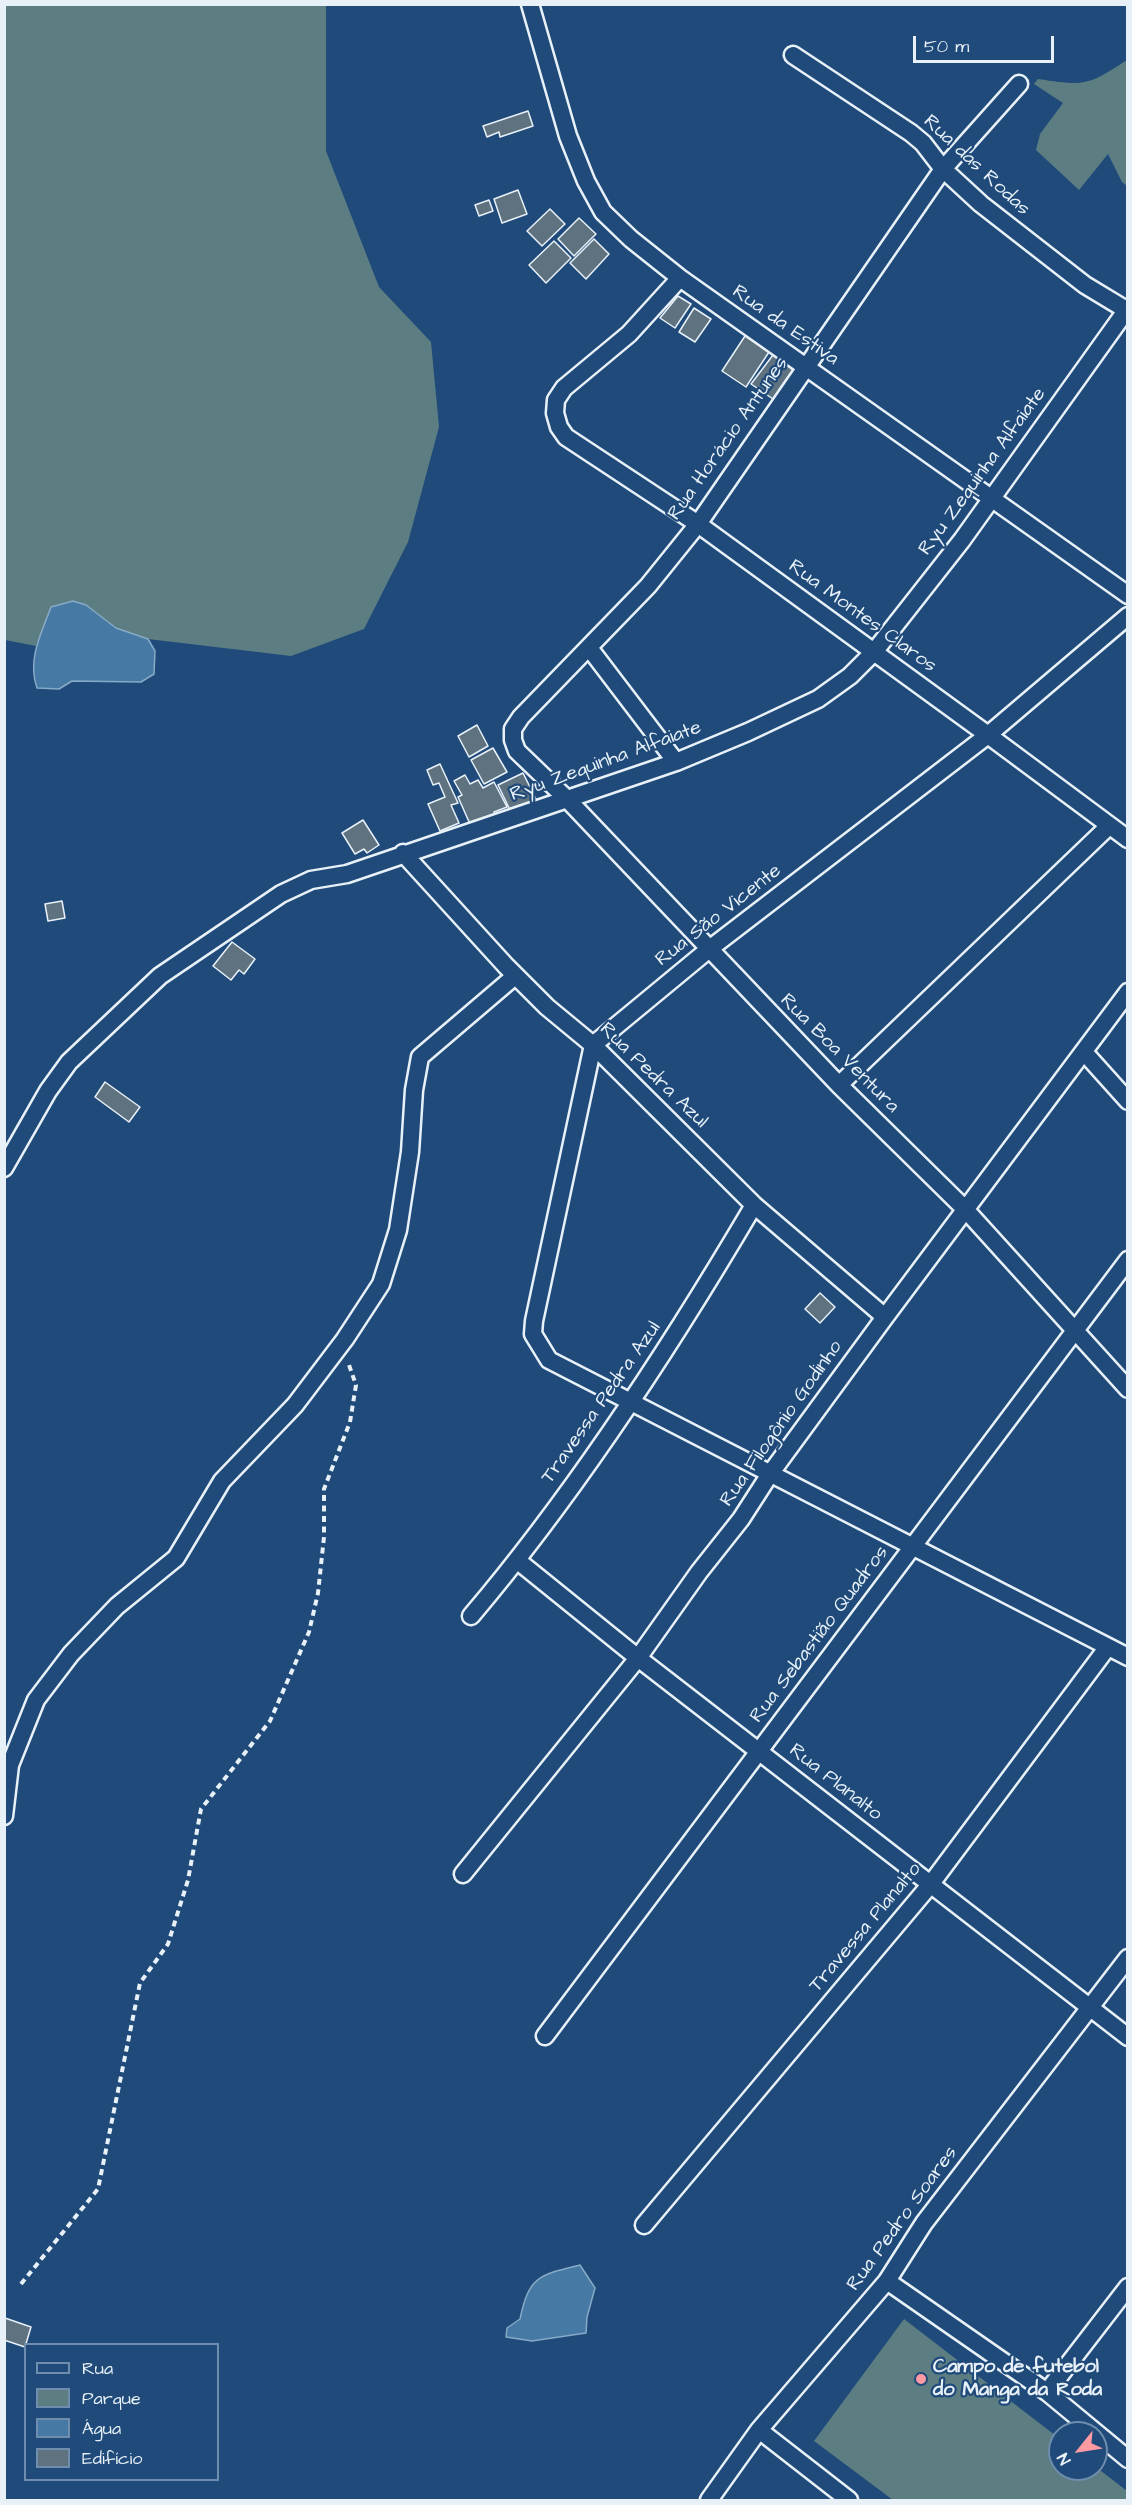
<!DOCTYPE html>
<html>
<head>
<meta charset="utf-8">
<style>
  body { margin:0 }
  #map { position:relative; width:1132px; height:2505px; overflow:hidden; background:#1f4a7a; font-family:"Architects Daughter",sans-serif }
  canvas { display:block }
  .frame { position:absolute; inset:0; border:6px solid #e8f1f8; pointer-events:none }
  .legend { position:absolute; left:24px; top:2343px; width:195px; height:138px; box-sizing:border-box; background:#1f4a7a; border:2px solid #6f8dac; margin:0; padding:8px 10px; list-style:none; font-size:18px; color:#e8f1f8 }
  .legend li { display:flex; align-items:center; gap:12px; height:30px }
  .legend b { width:30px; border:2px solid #6f8dac }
  .north { position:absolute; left:1048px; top:2421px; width:60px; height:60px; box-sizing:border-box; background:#1f4a7a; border:2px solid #6f8dac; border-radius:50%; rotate:240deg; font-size:16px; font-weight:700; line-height:24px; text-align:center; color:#e8f1f8 }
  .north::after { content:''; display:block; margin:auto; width:21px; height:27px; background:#ff9aa2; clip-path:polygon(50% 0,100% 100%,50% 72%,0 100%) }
  .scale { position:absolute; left:913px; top:36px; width:141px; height:27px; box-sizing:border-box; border:3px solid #e8f1f8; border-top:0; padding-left:8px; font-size:18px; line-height:21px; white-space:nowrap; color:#e8f1f8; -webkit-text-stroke:4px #1f4a7a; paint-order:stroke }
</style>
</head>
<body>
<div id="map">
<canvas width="1132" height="2505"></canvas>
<div class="frame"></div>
<ul class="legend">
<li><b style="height:8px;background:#1f4a7a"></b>Rua</li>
<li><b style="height:16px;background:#5c7e83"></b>Parque</li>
<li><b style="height:16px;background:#467aa4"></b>Água</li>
<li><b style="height:16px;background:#5e7280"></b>Edifício</li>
</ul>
<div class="north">N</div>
<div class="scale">50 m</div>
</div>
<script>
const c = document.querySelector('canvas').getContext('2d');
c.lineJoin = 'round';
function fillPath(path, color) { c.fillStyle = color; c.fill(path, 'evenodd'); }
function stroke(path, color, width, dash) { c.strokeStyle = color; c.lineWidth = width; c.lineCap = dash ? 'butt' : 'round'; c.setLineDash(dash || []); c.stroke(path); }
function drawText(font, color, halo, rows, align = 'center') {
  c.font = font + ' "Architects Daughter",sans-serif'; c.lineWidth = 4.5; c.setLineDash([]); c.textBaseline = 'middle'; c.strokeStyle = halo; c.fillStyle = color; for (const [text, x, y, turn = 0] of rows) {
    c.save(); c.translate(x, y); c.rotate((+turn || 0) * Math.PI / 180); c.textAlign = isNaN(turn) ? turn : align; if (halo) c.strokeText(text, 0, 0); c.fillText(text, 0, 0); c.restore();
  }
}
fillPath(new Path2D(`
  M5,5H326V151L379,287L431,342L439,427L408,542L364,629L291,656L148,639L115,628L86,605L51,607L36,646L5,640Z
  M1127,60V186L1122,182L1108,154L1079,190L1036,150L1040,134L1063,103L1034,84L1038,79C1085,86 1087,86 1127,60Z
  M904,2319L1060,2439V2469H1096V2467L1127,2491V2500H893L814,2441Z`), '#5c7e83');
const water = new Path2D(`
  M73,601L86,605L116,628L148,639L155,651L154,674L141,682L72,681L59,689L37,688C27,660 41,634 51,607Z
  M580,2265L595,2288L587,2317L586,2333L532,2341L506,2337L507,2328L520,2319C529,2276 539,2275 580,2265Z`);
fillPath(water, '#467aa4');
stroke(water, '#87aac6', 1.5);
const building = new Path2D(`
  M528,111L533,126L500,137L499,132L487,137L483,126Z
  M518,190L527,214L502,223L494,199Z
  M489,200L493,211L479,216L475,205Z
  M550,209L565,224L542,246L527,231Z
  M579,218L596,234L574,256L558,239Z
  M594,239L609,254L586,279L570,263Z
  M554,241L571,258L546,283L529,265Z
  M678,296L691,304L675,328L660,318Z
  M694,308L711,319L695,342L679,332Z
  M745,336L769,352L746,387L722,371Z
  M773,355L793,370L773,399L751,384Z
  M477,725L488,746L469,757L458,736Z
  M493,748L507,772L484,784L471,760Z
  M440,764L458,803L451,805L459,823L440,831L428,804L445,797L439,783L433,785L427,770Z
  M523,773L536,799L511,812L498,785Z
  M465,775L470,784L478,780L483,788L494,782L507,807L494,812L495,817L470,824L458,797L462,795L454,781Z
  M363,820L379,845L367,853L364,849L355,854L342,833Z
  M62,901L65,918L48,921L45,904Z
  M232,942L255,959L244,974L239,970L231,980L213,966Z
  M105,1082L140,1107L129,1122L95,1097Z
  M820,1293L835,1307L820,1323L805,1309Z
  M5,2318L31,2327L25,2347L4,2340Z`);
fillPath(building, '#5e7280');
stroke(building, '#e8f1f8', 1.5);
const street = new Path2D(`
  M530,4L568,136L586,181L603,212L631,239L680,278L1128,595
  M793,55L911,133L923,143L943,169L981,204L1085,285L1128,311
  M1019,84L943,169L698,524L648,586L521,717L513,729V740L517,751L568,800L839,1085L965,1209L1128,1389
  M680,278L629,334L564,388L556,400L555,413L559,427L566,437L698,524L988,735L1128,839
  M1128,616L988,735L708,950L593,1045L534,1321L533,1334L549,1360L1128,1657
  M590,649L676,762
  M403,853L506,966L547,1007L593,1045L754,1205L885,1317
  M1084,1052L1128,1101
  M839,1085L1109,826
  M4,1168L48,1091L69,1062L160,976L281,894L311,880L347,874L676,762L748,732L818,699L850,676L874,652L962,540L1128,308
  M518,1561L638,1658L1128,2037
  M471,1616C577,1491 671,1346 754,1205
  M4,1816L10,1765L36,1700L71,1654L117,1606L176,1558L222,1481L295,1405L345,1339L381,1284L398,1230L410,1152L414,1090L420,1057L515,976
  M463,1874L638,1658L699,1572L741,1519L770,1474L885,1317L1128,992
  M545,2036L1128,1260
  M644,2225L930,1885L1107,1648
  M887,2281L1047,2392L1128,2459
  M1047,2392L1128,2287
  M759,2430L849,2500
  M709,2500L759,2430L887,2281L924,2223L1128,1958`);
stroke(street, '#e8f1f8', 21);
stroke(new Path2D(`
  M21,2284L98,2189L140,1983L168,1944L188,1880L201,1809L270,1721L309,1632L318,1593L324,1537V1489L350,1422L356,1385L348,1362`), '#e8f1f8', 4, [6, 4.5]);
stroke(street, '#1f4a7a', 16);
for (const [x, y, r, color] of [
  [921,2379,6,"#ff9aa2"]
]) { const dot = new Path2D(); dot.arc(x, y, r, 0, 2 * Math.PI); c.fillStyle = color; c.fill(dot); stroke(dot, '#1f4a7a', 2); }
drawText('20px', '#e8f1f8', '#1f4a7a', [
  ["Rua das Rodas",976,166,43],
  ["Rua da Estiva",785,326,35],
  ["Rua Horácio Antunes",729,439,-55],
  ["Ryu Zequinha Alfaiate",983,472,-54],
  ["Rua Montes Claros",862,617,36],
  ["Ryu Zequinha Alfaiate",606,762,-20],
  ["Rua São Vicente",719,916,-38],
  ["Rua Boa Ventura",839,1054,45],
  ["Rua Pedra Azul",653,1076,44],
  ["Travessa Pedra Azul",602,1403,-55],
  ["Rua Filogônio Godinho",782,1424,-55],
  ["Rua Sebastião Quadros",820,1635,-53],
  ["Rua Planalto",835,1783,38],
  ["Travessa Planalto",866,1928,-50],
  ["Rua Pedro Soares",903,2219,-54]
]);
drawText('bold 20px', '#e8f1f8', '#1f4a7a', [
  ["Campo de futebol",933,2368],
  ["do Manga da Roda",933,2391]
], 'left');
</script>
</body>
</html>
